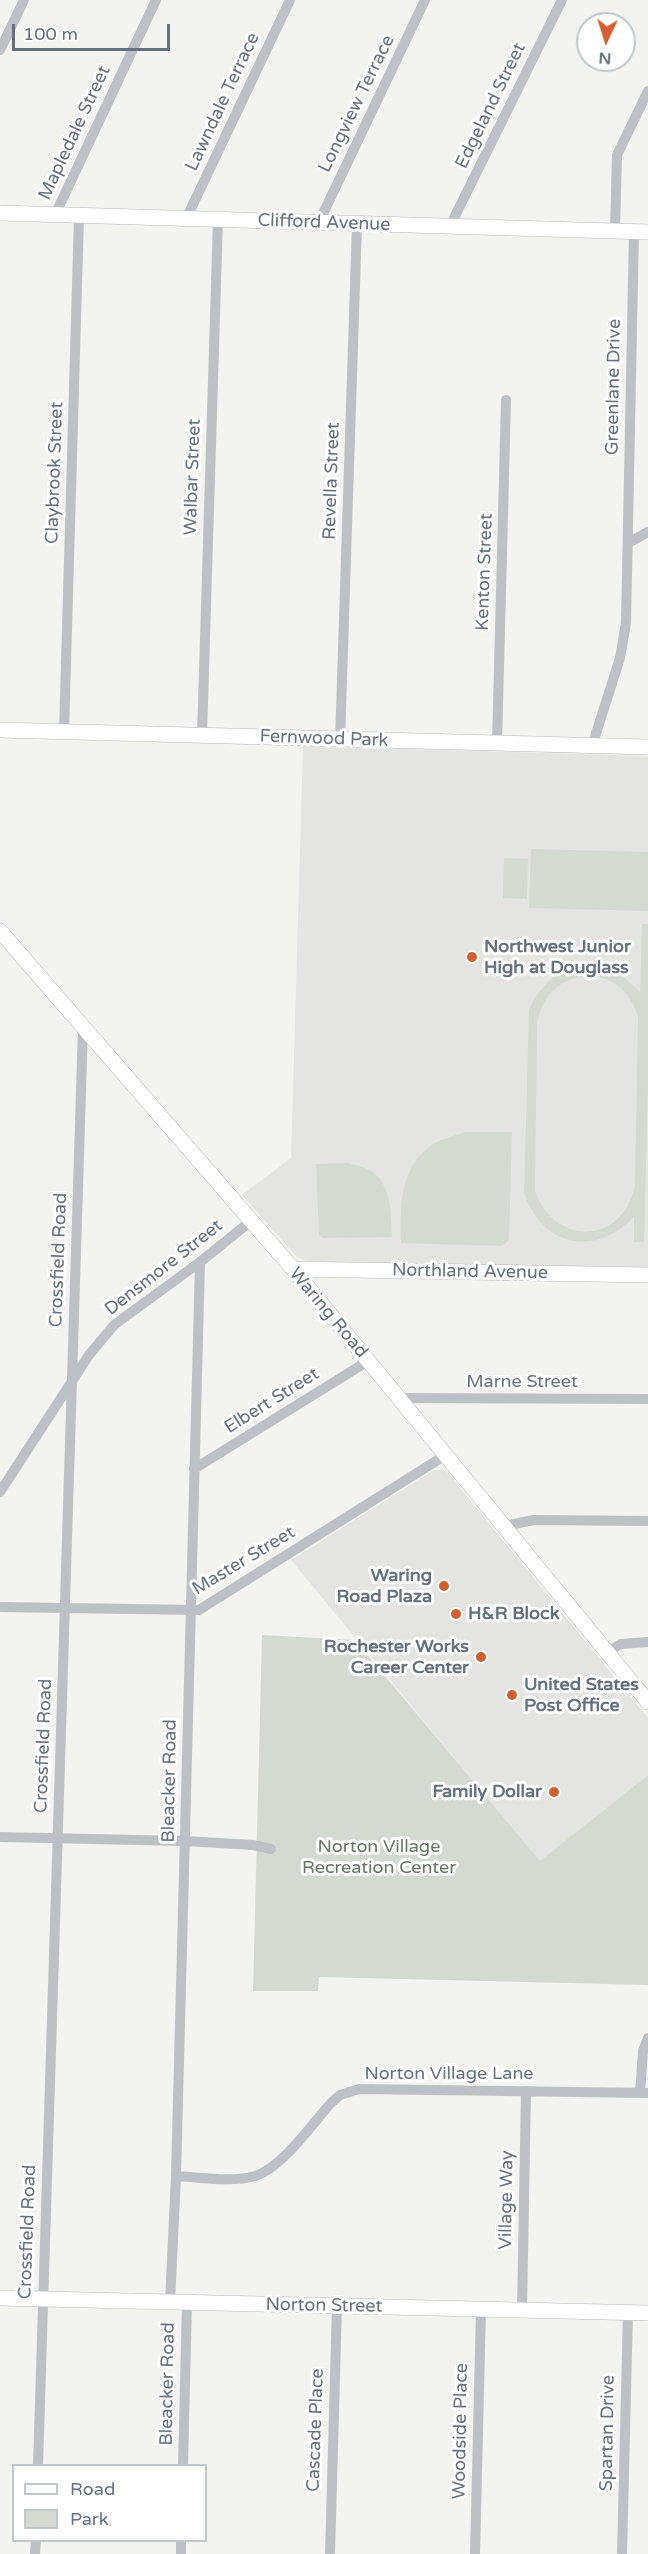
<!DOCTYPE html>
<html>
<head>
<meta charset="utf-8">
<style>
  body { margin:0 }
  #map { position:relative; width:648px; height:2554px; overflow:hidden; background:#f3f4f0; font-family:"Varela Round",sans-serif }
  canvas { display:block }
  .legend { position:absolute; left:12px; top:2464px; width:195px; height:78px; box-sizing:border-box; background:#fff; border:2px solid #c1c7cb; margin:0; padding:8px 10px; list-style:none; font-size:18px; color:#65727e }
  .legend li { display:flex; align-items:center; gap:12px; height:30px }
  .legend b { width:30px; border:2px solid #c1c7cb }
  .north { position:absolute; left:576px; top:12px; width:60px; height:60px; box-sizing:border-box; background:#fff; border:2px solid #c1c7cb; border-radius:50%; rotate:184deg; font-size:16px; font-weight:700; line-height:24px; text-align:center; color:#65727e }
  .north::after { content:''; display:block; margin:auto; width:21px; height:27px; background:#d25f31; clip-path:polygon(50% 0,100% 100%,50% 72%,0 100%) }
  .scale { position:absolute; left:12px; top:24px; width:158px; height:27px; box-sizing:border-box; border:3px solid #65727e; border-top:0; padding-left:8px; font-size:18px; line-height:21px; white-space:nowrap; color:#65727e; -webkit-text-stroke:4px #fff; paint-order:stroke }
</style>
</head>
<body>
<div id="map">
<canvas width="648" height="2554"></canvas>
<ul class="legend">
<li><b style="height:8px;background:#fff"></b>Road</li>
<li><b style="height:16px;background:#d4dad1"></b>Park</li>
</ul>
<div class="north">N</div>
<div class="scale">100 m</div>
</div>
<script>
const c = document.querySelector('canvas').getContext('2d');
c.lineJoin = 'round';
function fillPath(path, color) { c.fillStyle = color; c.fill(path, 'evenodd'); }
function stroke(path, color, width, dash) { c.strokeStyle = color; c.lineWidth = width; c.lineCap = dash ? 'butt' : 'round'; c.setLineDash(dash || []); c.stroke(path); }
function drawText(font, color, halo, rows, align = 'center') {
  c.font = font + ' "Varela Round",sans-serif'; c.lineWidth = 6; c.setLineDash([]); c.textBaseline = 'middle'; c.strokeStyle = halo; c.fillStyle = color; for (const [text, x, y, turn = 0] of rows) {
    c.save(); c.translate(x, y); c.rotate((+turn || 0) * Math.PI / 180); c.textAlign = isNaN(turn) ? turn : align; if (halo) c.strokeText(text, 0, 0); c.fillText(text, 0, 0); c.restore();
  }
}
fillPath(new Path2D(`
  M303,746L648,756V1268L306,1261L297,1257L242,1195L291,1158Z
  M434,1470H444L448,1473L648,1718V1775L540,1862L291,1560Z`), '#e4e5e3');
fillPath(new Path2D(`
  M531,849L648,852V911L529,908Z
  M504,858L528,859L527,899L503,898Z
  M642,924H648V1088L644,1242H634V1217C595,1257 543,1248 524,1193L529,1010C544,974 582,951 619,974C627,979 633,986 640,992ZM590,975C615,979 631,992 638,1017L635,1185C623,1245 555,1247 535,1191L537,1025C542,994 559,979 590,975Z
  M464,1132H512L509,1240L502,1246L401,1243C400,1207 399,1167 433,1144C442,1139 455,1136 464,1132Z
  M348,1163C355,1165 365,1167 371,1171C392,1184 391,1215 392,1237L323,1238L319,1235L316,1164Z
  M262,1635L355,1640L540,1861L648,1775V1985L319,1977L318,1991H253Z`), '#d4dad1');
const secondary = new Path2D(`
  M0,213L648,232
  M0,730L648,747
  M0,931L293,1269L648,1702
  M293,1269L648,1275
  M0,2298L648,2313`);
stroke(secondary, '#b2b6ba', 16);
stroke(new Path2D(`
  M0,50L24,0
  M55,215L156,0
  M186,219L290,0
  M319,222L425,0
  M450,226L562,0
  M615,231L617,155L648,91
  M628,543L648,532
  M64,732L79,216
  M202,735L218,219
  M340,740L357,224
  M497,744L506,400
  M592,746L620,658L626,623L634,231
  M396,1398L648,1399
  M194,1469L368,1361
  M0,1492L89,1355L114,1325L200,1262L251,1221
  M504,1526L534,1520L648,1521
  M0,1607L199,1610L444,1456
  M607,1652L621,1644L648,1642
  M0,1837L185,1841L253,1845L271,1849
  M640,2093L643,2051L648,2038
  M176,2176C200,2177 231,2183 255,2176C282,2168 312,2124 331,2103L340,2095L359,2089L648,2093
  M170,2302L176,2176L200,1262
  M522,2310L526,2091
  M38,2466L83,1027
  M183,2466L187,2302
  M35,2554L36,2540
  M181,2554V2540
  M330,2554L337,2306
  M475,2554L481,2309
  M622,2554L628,2312`), '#bdc0c4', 10);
stroke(secondary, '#fff', 15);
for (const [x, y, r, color] of [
  [472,957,6,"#d25f31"],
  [444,1586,6,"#d25f31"],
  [456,1614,6,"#d25f31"],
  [481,1657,6,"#d25f31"],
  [512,1695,6,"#d25f31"],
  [554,1792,6,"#d25f31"]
]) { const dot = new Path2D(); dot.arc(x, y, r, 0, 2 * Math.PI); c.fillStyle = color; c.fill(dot); stroke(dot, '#fff', 2); }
drawText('18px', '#65727e', '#fff', [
  ["Lawndale Terrace",223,102,-65],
  ["Longview Terrace",357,104,-64],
  ["Edgeland Street",491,106,-64],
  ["Mapledale Street",75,133,-65],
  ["Clifford Avenue",324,223,2],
  ["Greenlane Drive",614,387,-89],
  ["Claybrook Street",55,473,-88],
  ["Walbar Street",193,477,-88],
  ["Revella Street",332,481,-88],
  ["Kenton Street",485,572,-88],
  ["Fernwood Park",324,739,2],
  ["Crossfield Road",59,1260,-88],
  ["Densmore Street",164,1268,-38],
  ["Northland Avenue",470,1272,1],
  ["Waring Road",328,1313,50],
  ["Marne Street",522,1382],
  ["Elbert Street",272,1401,-32],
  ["Master Street",244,1561,-31],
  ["Crossfield Road",44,1746,-88],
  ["Bleacker Road",170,1781,-89],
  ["Norton Village Lane",449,2074],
  ["Village Way",507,2200,-89],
  ["Crossfield Road",28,2232,-88],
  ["Norton Street",324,2306,1],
  ["Bleacker Road",168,2384,-89],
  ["Cascade Place",316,2430,-88],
  ["Woodside Place",461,2431,-89],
  ["Spartan Drive",608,2433,-89]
]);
drawText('bold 18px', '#65727e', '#fff', [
  ["Northwest Junior",484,947],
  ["High at Douglass",484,968],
  ["Waring",432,1576,"right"],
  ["Road Plaza",432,1597,"right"],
  ["H&R Block",468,1614],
  ["Rochester Works",469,1647,"right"],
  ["Career Center",469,1668,"right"],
  ["United States",524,1685],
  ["Post Office",524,1706],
  ["Family Dollar",542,1792,"right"]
], 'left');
drawText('18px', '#667663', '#fff', [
  ["Norton Village",379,1847],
  ["Recreation Center",379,1868]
]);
</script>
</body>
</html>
